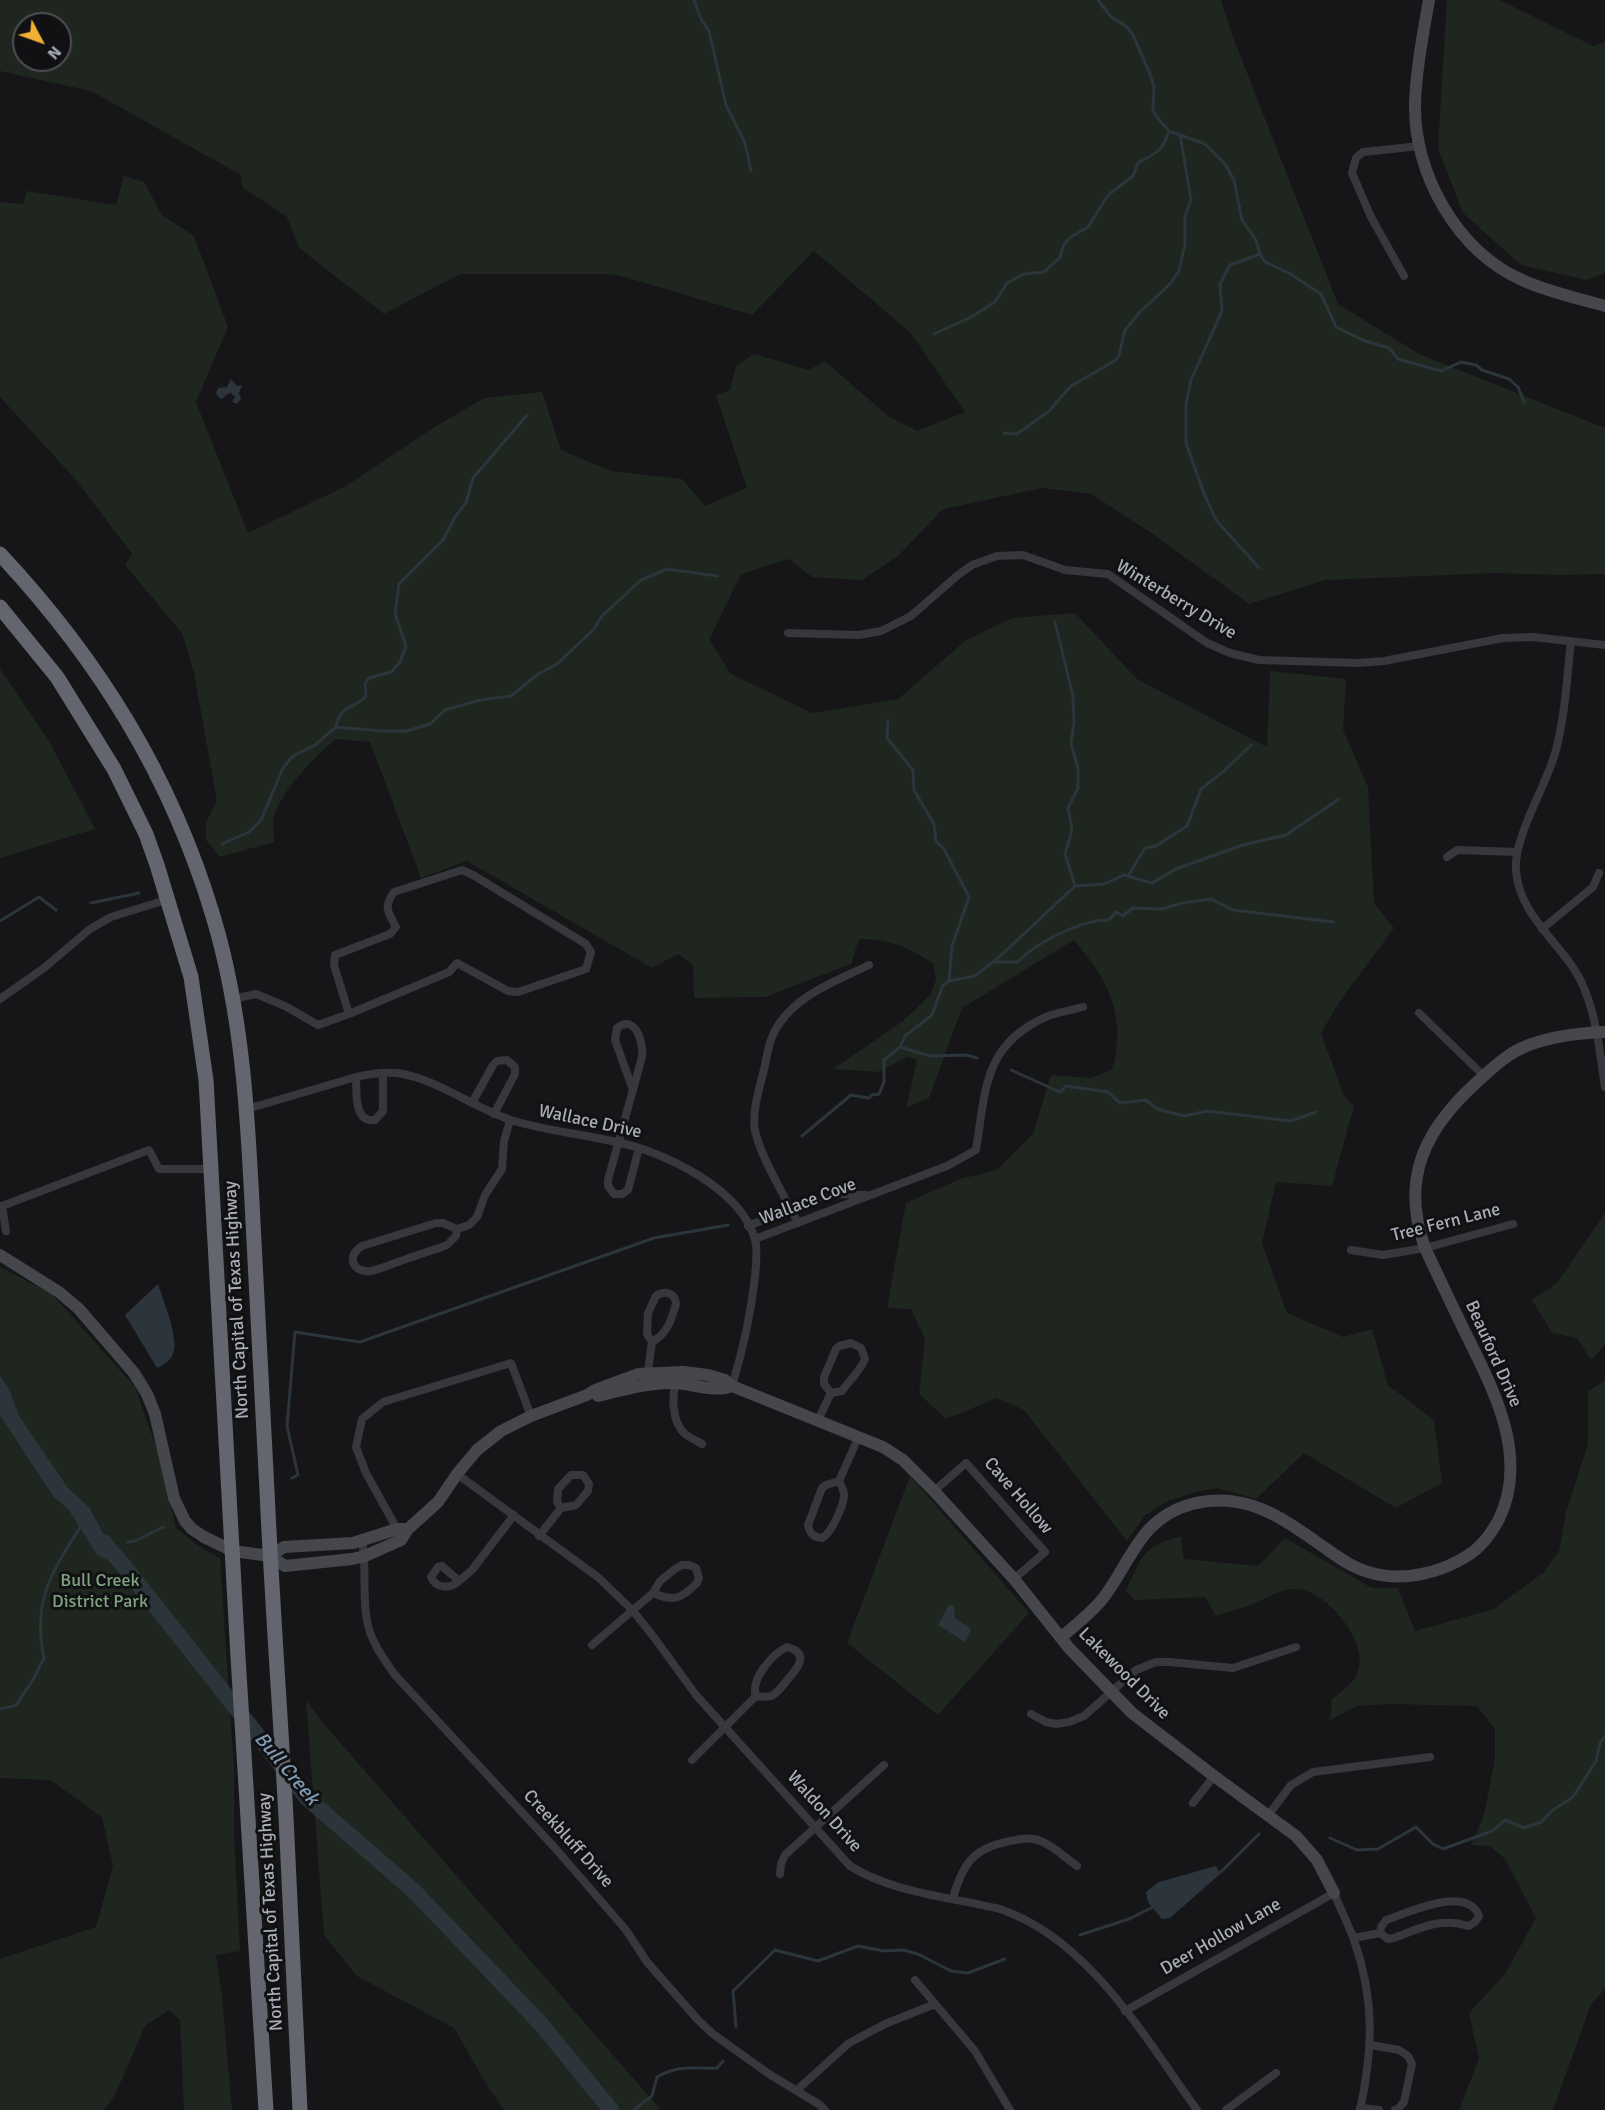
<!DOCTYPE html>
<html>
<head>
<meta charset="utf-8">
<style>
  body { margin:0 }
  #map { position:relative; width:1605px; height:2110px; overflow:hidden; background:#161618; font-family:Signika,sans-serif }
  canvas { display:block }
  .north { position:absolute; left:12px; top:12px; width:60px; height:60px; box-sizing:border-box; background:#111113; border:2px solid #4d4f55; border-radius:50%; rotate:131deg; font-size:16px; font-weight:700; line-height:24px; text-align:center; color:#a8adb8 }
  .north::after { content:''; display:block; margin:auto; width:21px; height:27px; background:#f2b134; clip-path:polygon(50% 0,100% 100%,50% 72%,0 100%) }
</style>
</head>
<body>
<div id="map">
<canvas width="1605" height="2110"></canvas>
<div class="north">N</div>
</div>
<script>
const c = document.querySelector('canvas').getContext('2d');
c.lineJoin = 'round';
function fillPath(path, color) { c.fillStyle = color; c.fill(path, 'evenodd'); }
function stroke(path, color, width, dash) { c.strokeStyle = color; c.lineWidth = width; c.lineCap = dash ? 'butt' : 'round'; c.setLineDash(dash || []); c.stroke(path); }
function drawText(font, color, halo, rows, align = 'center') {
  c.font = font + ' Signika,sans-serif'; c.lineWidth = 6; c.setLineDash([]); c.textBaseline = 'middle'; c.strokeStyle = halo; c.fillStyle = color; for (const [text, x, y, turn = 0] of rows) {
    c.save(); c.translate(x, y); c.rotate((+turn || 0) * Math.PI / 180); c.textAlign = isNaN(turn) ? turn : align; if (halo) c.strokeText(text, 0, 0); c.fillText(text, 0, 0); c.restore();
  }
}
fillPath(new Path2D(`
  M0,0H1221L1231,32L1338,304L1419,354L1605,428V574L1561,575L1495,573L1325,580L1249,604L1153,534L1091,494L1043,488L943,509L898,556L862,580L812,577L789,559L741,574L709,640L731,674L812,713L898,699L965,641L1012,618L1075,613L1137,679L1267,747L1270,671L1346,679L1343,730L1368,787L1374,903L1394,928L1340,1001L1321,1033L1344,1096L1354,1106L1332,1186L1276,1182L1262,1243L1287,1313L1343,1337L1372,1329L1388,1385L1434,1420L1442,1483L1396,1508L1304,1453L1256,1499L1217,1488L1192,1493L1168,1501L1145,1515L1127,1541L1024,1410L997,1398L946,1419L919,1394L925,1339L911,1309L887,1308L906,1203L960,1179L997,1170L1033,1134L1051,1075L1091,1078L1111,1070C1116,1060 1116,1052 1117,1042C1120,1000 1100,971 1074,940L962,1008L929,1098L906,1108L917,1060L907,1057L878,1072L833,1069L903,1021L931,994L936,979L933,963C907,947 890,939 859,939L851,964L765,997L694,998L693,965L678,954L652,968L467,861L421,878L370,742L336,739C315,757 275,795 273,824C273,830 274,836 274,842L220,857L206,840V822L217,801L194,673L182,633L125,565L132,554L76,480L0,397V202L23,204L27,191L116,205L124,176L144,182L162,215L194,236L228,327L196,402L248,533L346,486L433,428L484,398L542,392L561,450L611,471L682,479L705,506L747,488L716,395L730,390L736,366L754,354L809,370L825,361L888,416L917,431L965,412L910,332L814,251L752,315L618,275L598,274H460L384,314L299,248L287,217L242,187L241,175L91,91L0,71ZM24,24H60V60H24Z
  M1447,0H1500L1593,46L1605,42V273L1587,280L1521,265L1463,213L1438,148Z
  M0,669L49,741L95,829L0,858Z
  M1605,1213V1345L1591,1360L1577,1338L1552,1333L1532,1300L1557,1283Z
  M0,1267L52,1294L135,1387L161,1461L176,1528L200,1547L220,1558L234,1770V1835L240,1951L216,1955L222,1995L232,2110H184L180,2020L169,2010L145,2026L115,2095L104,2110H0V1959L96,1927L113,1866L102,1817L50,1780L0,1778Z
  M1605,1379V1989L1591,2004L1553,2110H1459L1479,2059L1469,2013L1505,1974L1536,1918L1505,1859L1490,1846L1471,1845L1484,1815L1495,1759V1729L1477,1706L1388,1704L1357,1706L1330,1720L1332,1699C1342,1691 1356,1682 1359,1668C1366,1638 1325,1589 1295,1589C1278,1589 1266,1599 1251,1605C1240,1609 1228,1612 1216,1616L1205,1597L1135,1600L1126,1591C1143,1555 1141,1547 1182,1536L1181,1542L1184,1559L1258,1566L1285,1538L1372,1588H1398L1415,1631L1494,1609L1544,1572L1559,1551L1566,1512L1588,1444V1391L1603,1382Z
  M910,1476L1029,1613L938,1715L847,1643Z
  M306,1700L323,1723L661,2110H504L488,2087L454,2028L357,1976L324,1935Z`), '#1e261f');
fillPath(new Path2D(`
  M231,379L237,386L242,385L239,393L241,399L237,404L232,402L235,397L231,393L227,394L222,399L219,398L216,393L218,388L227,387Z
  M158,1284C163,1300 181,1342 172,1356C169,1362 163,1365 157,1368L125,1315Z
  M0,1376L9,1389L19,1416L68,1488L89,1507L104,1535L110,1536L121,1555L110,1561L97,1555L69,1510L53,1496L0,1415Z
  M949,1605H954L955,1618L971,1629L965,1642L938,1625Z
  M1216,1866L1220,1874L1170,1918L1162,1919L1148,1902L1146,1892L1159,1882Z`), '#2c353c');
stroke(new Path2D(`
  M694,0L701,19L709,31L726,105L745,143L751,171
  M1098,0L1111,17L1126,26L1133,35L1150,74L1154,87L1153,111L1160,121L1169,131L1205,144L1225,164L1234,180L1242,220L1256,240L1260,254L1265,262L1289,273L1321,294L1336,327L1365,341L1389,348L1398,359L1441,371L1461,362L1476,365L1482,370L1509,379L1518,387L1524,402
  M934,334L973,316L995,302L1007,283L1024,274L1044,272L1060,257L1064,244L1071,237L1088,227L1108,195L1133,176L1138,163C1156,153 1163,151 1169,131
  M1004,433L1017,434L1049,411L1071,386L1116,360L1119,355L1125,330L1140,312L1170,284L1179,271L1185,244V217L1191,199L1180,135
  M1259,568L1216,520L1203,491L1186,443V404L1191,380L1222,311L1220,284L1230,265L1260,254
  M1055,622L1073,696L1074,723L1071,743L1078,768V788L1068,808L1072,830L1065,854L1075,886
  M888,721L887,738L913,770L914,790L934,824L936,841L944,849L969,897L952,946L949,980
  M336,727C340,703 353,711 366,696L365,684L369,678L391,672L400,662L406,646L395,614L399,584L443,540L455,517L466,503L473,478L527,415
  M222,844L249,832L261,820L283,768L293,756L315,745L336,727L382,731H407L430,724L445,710L480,700L511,696L538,674L557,664L594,629L602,616L641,580L667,569L717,576
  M1128,876L1145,848L1156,846L1187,826L1201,789L1223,772L1251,745
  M91,903L139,893
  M0,921L39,897L56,910
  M994,962H1018C1035,943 1083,919 1109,920L1116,912L1123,916L1133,908L1162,909L1182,903L1211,899L1233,910L1333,922
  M900,1047L930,1056L966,1055L977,1058
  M1011,1070L1060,1092L1066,1086L1108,1092L1120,1103L1146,1100L1157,1109L1184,1116L1207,1111L1291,1121L1316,1112
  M802,1136L851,1095L869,1098L872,1095L879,1094L884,1082V1060L900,1047L905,1036L932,1015L943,985L949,981L975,976L997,959L1075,886L1104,884L1124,875L1152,883L1176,869L1243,845L1286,835L1339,799
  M292,1478L298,1475L287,1426L295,1332L360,1342L654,1238L728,1225
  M128,1542L135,1541L163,1527
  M0,1709L17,1705C22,1694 29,1687 34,1678C38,1672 39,1665 44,1659C32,1601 51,1573 81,1526
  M1330,1838L1357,1850L1378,1849L1416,1827L1433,1844L1443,1849L1492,1831L1505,1820L1524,1828L1541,1822L1553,1810L1573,1797L1596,1761L1600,1743L1605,1736
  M1216,1874L1222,1871L1259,1834
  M1080,1935L1129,1919L1155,1906
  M736,2027L733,1991L775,1950L818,1961L858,1946L884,1951L904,1950L920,1955L951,1971L968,1973L1005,1959
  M635,2109L652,2096L657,2077C679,2064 694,2069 717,2068L723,2061`), '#2c353c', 3);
stroke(new Path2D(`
  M103,1542L124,1566L307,1798L414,1891L541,2024L611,2110`), '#2c353c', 16);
stroke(new Path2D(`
  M1404,276L1371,217L1352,173L1356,158L1363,152L1420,146
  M788,633L859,635L881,631L911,616L958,575L972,565L997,556L1023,555L1065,570L1108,574L1207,643L1230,653L1259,660L1358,663L1384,661L1503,638L1533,637L1605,645
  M1571,641C1567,678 1565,715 1556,750C1547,785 1513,837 1516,871C1520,920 1567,946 1584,988C1597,1019 1600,1054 1605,1087
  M1447,857L1457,850L1517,852
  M1542,929L1593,887L1599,873
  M0,999L44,968L90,929L111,917L169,899
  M233,999L256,994L285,1006L318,1025L349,1014L449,972L457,963L508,991L518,992L586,969L591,952L586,944L473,875L462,870L394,892C383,907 388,912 396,927L390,934L335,955L334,965L349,1014
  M1419,1013L1484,1076
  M356,1077C357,1091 353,1123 375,1120L383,1111V1073
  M633,1090L615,1040L617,1028C635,1013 644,1043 642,1057L608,1180V1186L614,1194H622L628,1190L639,1148
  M472,1103L493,1065L497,1061L507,1060L515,1067V1074L494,1114
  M247,1109L356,1077C369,1074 383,1072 397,1073C439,1079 474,1109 514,1121C548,1131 582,1134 616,1142C663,1151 742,1189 755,1240C758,1251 756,1264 755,1276C751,1314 743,1350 732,1386
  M798,1223C785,1196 762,1160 755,1131C752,1113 758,1094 762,1077C766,1064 767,1049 772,1037C788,998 834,982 869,965
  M748,1226L824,1196L837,1194L866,1195
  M457,1229L456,1236L447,1245C431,1251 414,1256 398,1262C389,1265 380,1269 371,1271C352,1273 346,1256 362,1246L436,1223H443L457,1229L469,1225L477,1217L485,1195L502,1169L504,1141L510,1120
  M6,1231L2,1206L149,1150L159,1169H211
  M755,1239L947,1166L976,1150C986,1089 983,1044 1048,1016C1059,1012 1072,1010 1083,1007
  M1351,1250L1383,1255L1425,1248L1513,1224
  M851,1343L861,1348L865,1359C859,1373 850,1379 842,1391L831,1393L824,1384V1377L836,1349L839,1346Z
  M647,1378L652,1342L647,1334L648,1313L656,1296C664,1290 675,1292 676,1304C671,1320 668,1333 652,1342
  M676,1379C672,1396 671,1421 685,1434C690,1438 697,1441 702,1444
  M818,1420L831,1393
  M457,1474L599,1578L633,1611L653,1636L696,1695L850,1866C893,1893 951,1897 1000,1909C1089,1939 1145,2038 1197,2110
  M839,1481C841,1485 844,1490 844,1495C844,1505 831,1534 822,1538C813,1537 810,1534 808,1525L822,1488L826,1485L839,1481L859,1436
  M934,1491L966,1463L1045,1552L1014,1579
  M397,1529L366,1473L356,1447L362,1419L383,1402L511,1363L531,1416
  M539,1536L561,1508L576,1505L588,1491L589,1484L583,1475H571L558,1489L557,1502L561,1508
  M362,1541C367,1567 362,1595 367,1621C371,1642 383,1658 395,1675L555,1848L626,1930L647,1962L698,2020L713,2034L769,2074L820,2105L825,2110
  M459,1581C450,1589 436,1589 431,1577L438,1567L442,1566L459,1581L472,1570L514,1515
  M592,1645L653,1593L660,1581L675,1569L682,1565H689L696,1568L699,1578L697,1583C681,1599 674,1602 653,1593
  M1031,1714L1046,1722L1056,1724L1069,1722L1084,1716L1136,1670L1156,1662H1170L1233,1668L1296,1647
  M692,1760L756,1696C761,1697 766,1697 771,1696C778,1693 783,1685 788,1679C798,1668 810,1653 787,1647C772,1654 750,1680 756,1696
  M1193,1803L1214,1776
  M1269,1814L1291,1785L1313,1772L1430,1757
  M780,1874L781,1864L785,1855L884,1765
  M953,1898C962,1866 972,1849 1006,1842C1014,1840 1025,1837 1034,1839C1049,1842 1064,1857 1077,1866
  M1354,1938L1380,1933L1388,1939L1394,1938C1421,1928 1440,1917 1469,1926L1475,1922L1479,1916C1467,1884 1407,1913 1386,1920L1381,1927L1380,1933
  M915,1980L975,2051L1010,2110
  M1125,2011L1334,1893C1340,1908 1348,1924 1354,1940C1375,2000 1373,2049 1360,2110
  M1371,2045L1399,2050L1408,2056L1412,2064L1404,2102L1397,2110H1395
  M797,2090L849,2043L885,2024L935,2004
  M1360,2108L1379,2110
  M1226,2110L1276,2073`), '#37383d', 8);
stroke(new Path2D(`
  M1429,0C1423,34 1416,70 1415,105C1414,174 1457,251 1522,280C1548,292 1577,298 1605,306
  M0,1255L59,1292L79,1309L134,1373L147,1394L155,1414L174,1498L185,1521L192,1529L204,1537L233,1551L270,1556L285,1566L352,1559L365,1556L401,1540L408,1529L438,1502L457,1474L477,1450L501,1431L531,1416L587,1395L595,1390L638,1374L683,1372L708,1375L725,1380L732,1386L883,1447L903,1460L934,1491L1014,1579L1069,1648L1132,1713L1214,1776L1296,1836L1317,1860L1334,1893
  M598,1396C623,1390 646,1383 672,1383C692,1383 713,1393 732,1386
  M270,1556L284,1547L353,1543L397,1529H408
  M1062,1637C1076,1624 1093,1612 1104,1597C1132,1560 1140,1518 1192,1504C1248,1490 1285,1520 1328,1550C1342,1560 1355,1569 1372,1573C1403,1582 1440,1573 1467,1556C1482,1547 1491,1534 1499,1519C1530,1455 1492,1387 1464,1330C1451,1303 1438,1276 1425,1248C1400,1179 1425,1129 1477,1082C1492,1068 1509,1052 1529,1045C1553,1036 1579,1033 1605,1032`), '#45474d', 12);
stroke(new Path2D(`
  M0,554C99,660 171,776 213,916C243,1015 248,1119 253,1222C258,1312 262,1401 267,1491C272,1600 280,1708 286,1817C291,1914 295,2012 300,2110
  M0,607L57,677L114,769L146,834L157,865L191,977L206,1080L238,1657L266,2110`), '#63666e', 15);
drawText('18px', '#a8adb8', '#111113', [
  ["Winterberry Drive",1176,600,31],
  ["Wallace Drive",590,1122,12],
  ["Wallace Cove",808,1202,-21],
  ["Tree Fern Lane",1446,1223,-14],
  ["North Capital of Texas Highway",237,1300,-93],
  ["Beauford Drive",1493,1354,66],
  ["Cave Hollow",1018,1496,49],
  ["Lakewood Drive",1124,1674,45],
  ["Waldon Drive",824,1812,48],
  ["Creekbluff Drive",568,1839,48],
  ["North Capital of Texas Highway",271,1912,-93],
  ["Deer Hollow Lane",1221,1937,-30]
]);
drawText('18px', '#7fa381', '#111113', [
  ["Bull Creek",100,1581],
  ["District Park",100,1602]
]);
drawText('italic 20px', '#7f9bb3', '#111113', [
  ["Bull Creek",286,1769,50]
]);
</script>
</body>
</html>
